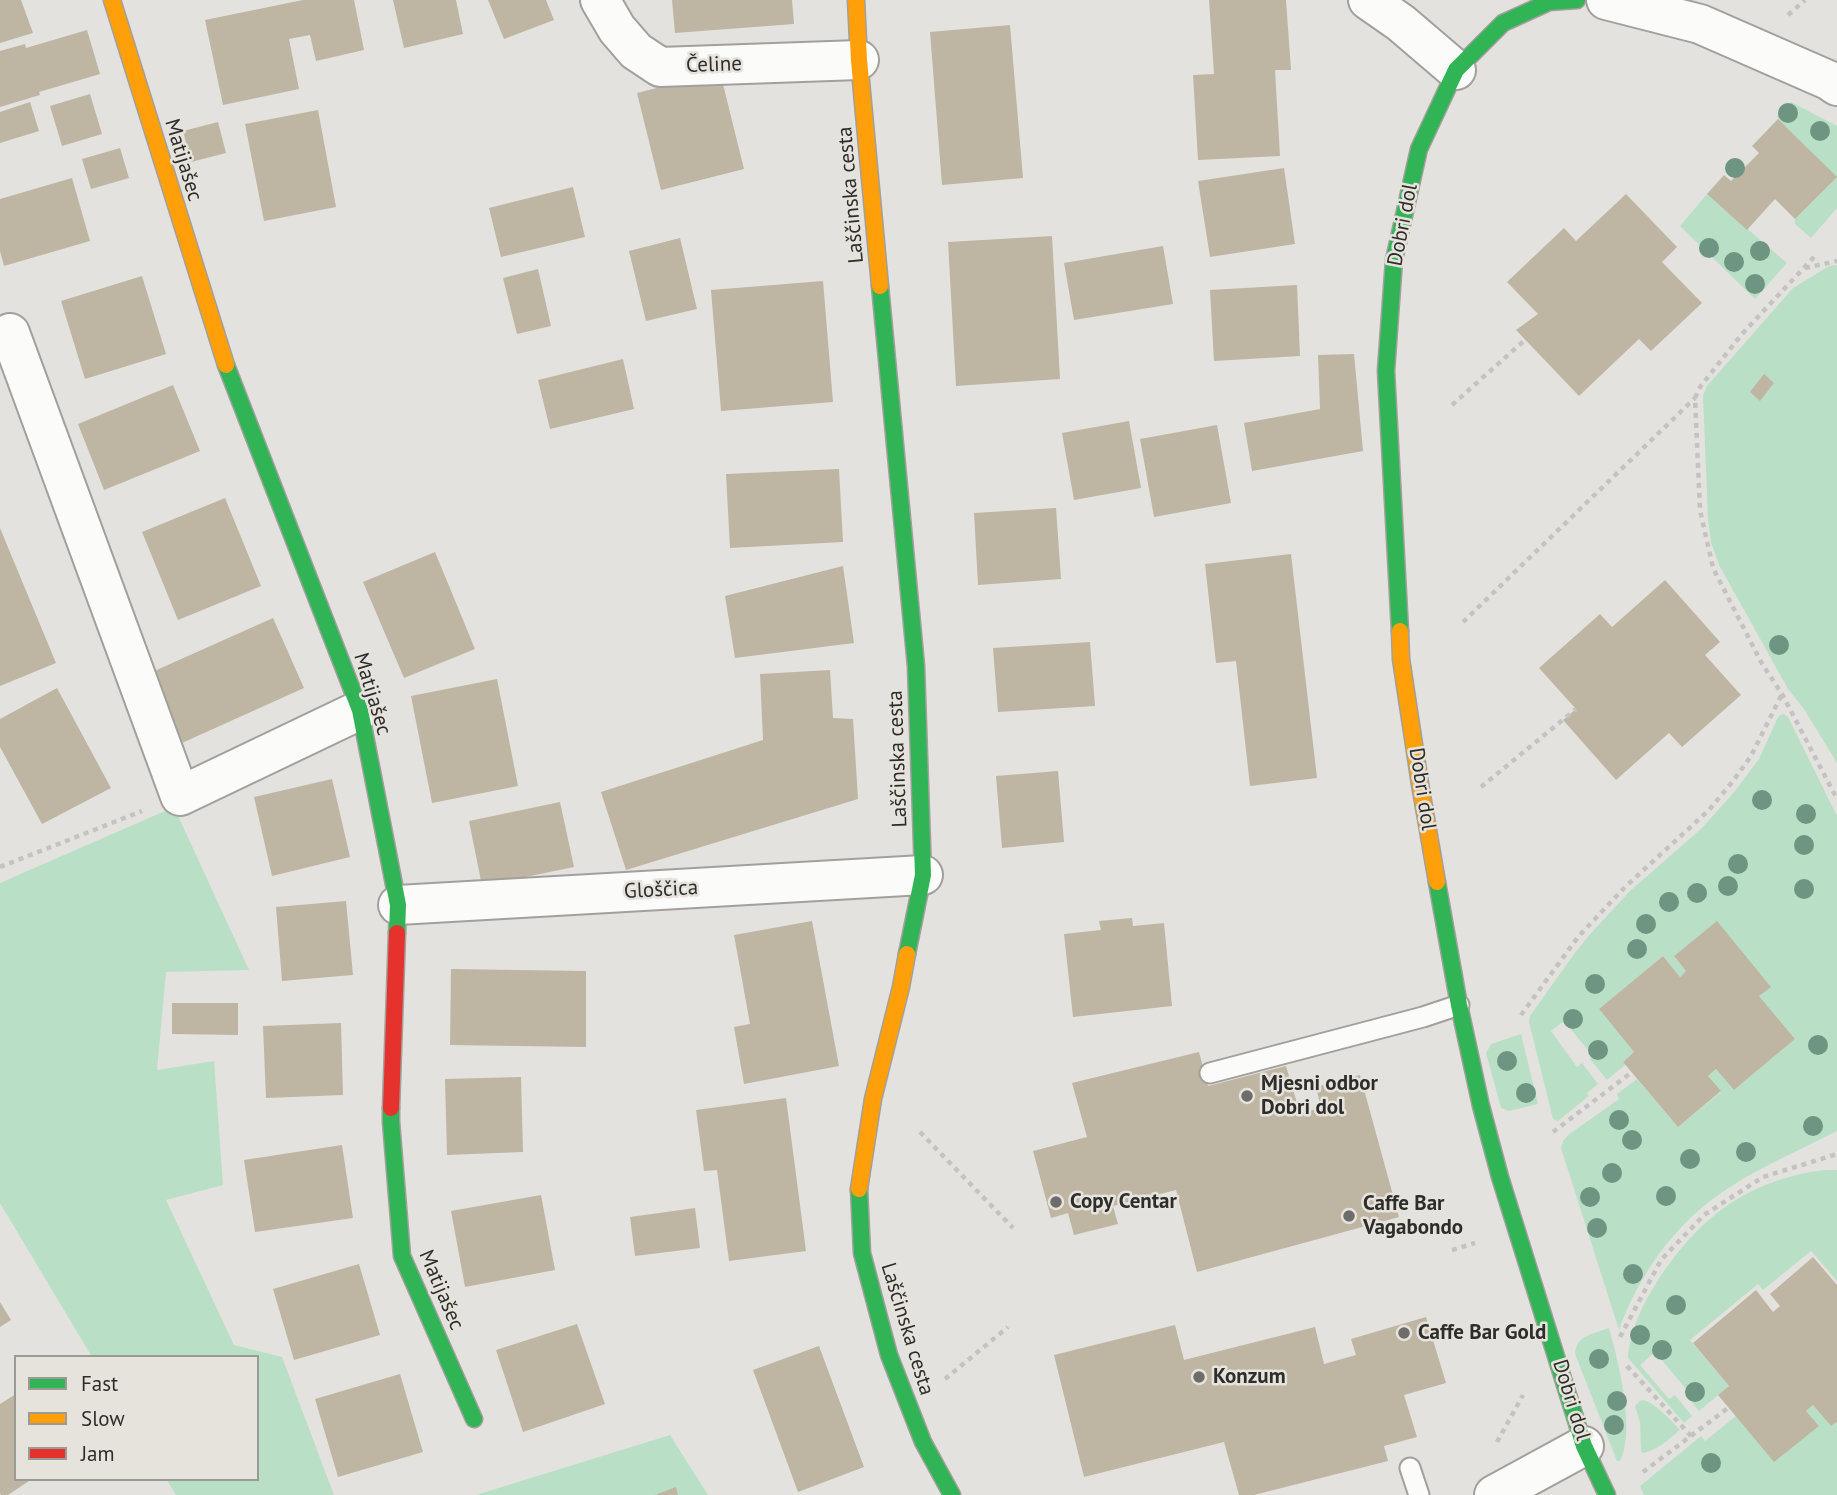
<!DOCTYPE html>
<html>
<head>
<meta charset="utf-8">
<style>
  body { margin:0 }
  #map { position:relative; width:1837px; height:1495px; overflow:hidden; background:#e4e2de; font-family:"PT Sans",sans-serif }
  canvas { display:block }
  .legend { position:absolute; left:14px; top:1355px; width:245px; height:126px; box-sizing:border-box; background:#e6e3dc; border:2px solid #9c9a95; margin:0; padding:9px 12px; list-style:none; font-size:21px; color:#2e2d2b }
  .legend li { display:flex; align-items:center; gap:14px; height:35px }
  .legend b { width:35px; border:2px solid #9c9a95 }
</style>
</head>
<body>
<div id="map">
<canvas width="1837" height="1495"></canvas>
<ul class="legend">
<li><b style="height:9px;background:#30b455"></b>Fast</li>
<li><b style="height:9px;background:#ff9f0a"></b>Slow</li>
<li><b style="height:9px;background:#e5322d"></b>Jam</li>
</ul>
</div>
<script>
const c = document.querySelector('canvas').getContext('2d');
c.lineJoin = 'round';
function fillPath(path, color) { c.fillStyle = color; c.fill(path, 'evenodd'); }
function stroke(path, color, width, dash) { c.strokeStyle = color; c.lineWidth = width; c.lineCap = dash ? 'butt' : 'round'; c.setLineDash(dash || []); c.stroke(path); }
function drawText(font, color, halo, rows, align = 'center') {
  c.font = font + ' "PT Sans",sans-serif'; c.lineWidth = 5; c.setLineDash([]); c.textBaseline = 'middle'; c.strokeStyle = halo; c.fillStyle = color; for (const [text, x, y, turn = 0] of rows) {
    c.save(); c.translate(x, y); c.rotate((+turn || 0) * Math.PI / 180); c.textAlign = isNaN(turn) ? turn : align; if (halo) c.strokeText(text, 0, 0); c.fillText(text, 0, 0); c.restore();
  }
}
fillPath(new Path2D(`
  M1791,102L1837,126V208L1811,238L1795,224V219L1836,177L1778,119L1777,116Z
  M1707,194L1787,263L1755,299L1680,226Z
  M1837,265V763L1804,709L1788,689L1719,565L1711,542L1708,519L1703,396L1707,386L1793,288L1829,266Z
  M1784,714L1788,717L1837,816V1131C1792,1154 1736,1177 1698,1211C1662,1243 1635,1285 1619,1330L1561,1148L1563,1141L1568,1135L1619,1099L1617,1094L1637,1079L1678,1127L1721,1092L1708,1076L1716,1069L1734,1090L1795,1039L1759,996L1770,986L1717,922L1674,956L1686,971L1680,977L1663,956L1599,1009L1634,1052L1623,1062L1625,1065L1607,1080L1590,1059L1593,1056L1564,1021L1551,1031L1577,1067L1582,1063L1598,1084L1587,1093L1589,1096L1558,1121L1553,1119L1529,1022L1530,1016L1574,954L1591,933L1630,891L1702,828L1735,791L1759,759L1777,719L1780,715Z
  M174,807L249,970L166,972L157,1070L214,1061L223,1185L166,1200L234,1345L282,1357L334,1495H176L166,1479H257V1357H92L0,1203V883Z
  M1521,1034L1538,1104L1509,1111L1501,1108L1486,1053L1491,1044Z
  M1826,1170H1837V1281L1811,1251L1763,1290L1758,1284L1690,1340L1729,1386L1699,1411L1684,1392L1687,1390L1655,1352L1640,1365L1669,1399L1675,1395L1692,1416L1684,1423L1628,1358C1631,1308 1681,1239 1721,1210C1750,1188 1790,1173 1826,1170Z
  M1609,1328C1618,1360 1636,1430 1620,1461H1617L1575,1354C1576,1335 1594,1334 1609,1328Z
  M1643,1400C1654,1402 1672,1421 1680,1430C1669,1439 1657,1451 1643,1453L1641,1451L1640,1422L1635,1406L1640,1401Z
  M1813,1405L1831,1426L1837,1422V1495H1644L1640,1486L1701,1436L1705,1441L1736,1416L1818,1425L1806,1411Z
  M670,1435L708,1495H476Z`), '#b9e0c6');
fillPath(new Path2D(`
  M0,0H21L33,33L0,43Z
  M303,0H354L364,50L316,61L310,35L289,39L299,89L223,105L205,20Z
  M393,0H456L463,34L404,48Z
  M488,0H546L554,20L504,39Z
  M672,0H792L794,24L675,33Z
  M1209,0H1286L1291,70H1275L1280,156L1198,160L1193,75L1214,74Z
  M1010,25L1023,178L942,185L930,32Z
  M87,30L100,74L39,92L40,95L0,107V51L25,44L26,48Z
  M720,72L744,169L661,190L637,93Z
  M90,94L102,134L62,146L50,106Z
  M30,102L39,131L0,143V112Z
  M318,110L336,207L264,221L245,124Z
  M1778,119L1837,177L1795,219L1775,199L1747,230L1707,194L1724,175L1731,181L1759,153L1752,146Z
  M218,122L226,153L191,162L183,131Z
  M120,148L129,178L91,189L82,159Z
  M1284,168L1295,244L1210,257L1198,181Z
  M72,178L90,241L4,266L0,251V199Z
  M573,187L585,237L501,257L489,208Z
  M1626,194L1677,247L1662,262L1702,303L1651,351L1639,339L1579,396L1516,330L1538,314L1507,282L1564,228L1576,241Z
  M1052,236L1060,379L956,386L948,242Z
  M680,238L697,309L646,321L629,251Z
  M1163,246L1173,304L1074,320L1064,263Z
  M538,269L551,326L517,334L503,278Z
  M142,276L166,354L85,379L61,301Z
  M823,281L833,402L721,411L711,290Z
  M1297,285L1300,356L1214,361L1210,290Z
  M1354,354L1363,451L1252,471L1244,423L1320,409L1318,355Z
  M623,359L634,409L550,429L538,380Z
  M1764,374L1774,383L1760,401L1750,392Z
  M173,385L200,451L104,490L78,424Z
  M1129,421L1141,488L1074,500L1062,433Z
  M1217,425L1231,503L1154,517L1140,439Z
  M839,469L843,542L730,548L726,474Z
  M225,498L261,586L178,620L142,532Z
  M1056,508L1061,579L978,585L974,513Z
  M0,528L56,663L0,686Z
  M435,552L475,649L404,678L363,582Z
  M1291,554L1317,778L1250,786L1236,661L1216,663L1205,564Z
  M843,566L854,643L735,658L725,596Z
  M1665,580L1720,642L1705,655L1741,695L1682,747L1669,733L1616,780L1563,720L1576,709L1539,668L1600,614L1612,627Z
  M273,618L304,688L173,747L141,677Z
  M1090,642L1095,706L998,712L993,648Z
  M830,670L833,718L853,719L858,799L626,870L601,792L763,740L760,674Z
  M497,679L518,786L432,803L411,696Z
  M57,688L111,788L42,824L0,747V719Z
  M1058,771L1064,842L1002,848L996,776Z
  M332,779L350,857L272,876L254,797Z
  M560,802L574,867L482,886L469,821Z
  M346,901L353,975L282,981L276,907Z
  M1132,918L1133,926L1164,923L1172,1006L1073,1017L1064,934L1101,930L1099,921Z
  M812,921L839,1066L744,1084L734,1027L750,1024L734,935Z
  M1717,921L1771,987L1759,996L1795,1039L1734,1090L1716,1069L1708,1076L1721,1091L1678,1127L1623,1062L1634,1052L1599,1009L1663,956L1680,977L1686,971L1674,956Z
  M451,969L586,971V1047L450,1045Z
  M172,1003H238V1035L172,1034Z
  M341,1023L343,1095L266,1098L263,1026Z
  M1199,1052L1208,1086L1286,1066L1300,1113L1321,1108L1316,1087L1360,1075L1399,1217L1197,1272L1176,1190L1113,1206L1118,1224L1074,1235L1068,1213L1051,1218L1033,1151L1087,1137L1072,1083Z
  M521,1077L523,1152L447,1155L445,1079Z
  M786,1098L806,1251L729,1261L717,1170L704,1171L696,1110Z
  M342,1145L353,1218L255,1232L244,1160Z
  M541,1195L555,1270L465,1287L451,1211Z
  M695,1208L700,1248L635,1256L630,1217Z
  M1813,1257L1837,1285V1422L1831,1426L1813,1405L1806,1411L1819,1426L1774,1462L1718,1395L1729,1386L1693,1343L1756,1290L1773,1312L1780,1306L1770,1294Z
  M359,1264L380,1335L294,1360L273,1289Z
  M0,1302L11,1320L0,1327Z
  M1426,1317L1446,1383L1404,1395L1417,1437L1384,1446L1388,1461L1254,1495H1239L1224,1442L1084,1477L1054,1355L1175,1325L1184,1360L1315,1327L1324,1364L1356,1355L1351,1339Z
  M577,1324L605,1404L523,1432L496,1350Z
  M819,1346L864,1467L798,1492L753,1370Z
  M400,1374L423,1452L338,1477L315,1399Z
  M16,1394V1479H32L8,1495H1L0,1493V1404Z
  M676,1487L678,1495H655Z`), '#beb6a3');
const lane = new Path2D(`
  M1210,1073L1423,1017L1459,1005
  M1410,1468L1419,1495`);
const street = new Path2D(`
  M600,0L617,29L636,51L660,67L859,60
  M1368,0L1401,23L1456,70
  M1606,0L1700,24L1828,80L1837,86
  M10,333L180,796L360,710
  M398,905L923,875
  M1494,1495L1584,1446`);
const fast = new Path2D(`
  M880,286L916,666L923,875L907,954
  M226,365L360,710L398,905L397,933
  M1400,631L1386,371L1394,260L1419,149L1456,70L1503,23L1549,2L1577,0
  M1437,882L1459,1005L1481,1106L1500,1177L1584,1446L1607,1495
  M391,1108V1122L402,1256L474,1419
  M859,1189L862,1253L889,1355L923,1442L952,1495`);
const slow = new Path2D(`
  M112,0L226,365
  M856,0L859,60L880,286
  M1400,631L1401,659L1420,784L1437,882
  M859,1189L873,1099L901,987L907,954`);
const jam = new Path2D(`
  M391,1108L397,933`);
stroke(lane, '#a1a09d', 23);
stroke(street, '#a1a09d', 42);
stroke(fast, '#a1a09d', 19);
stroke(slow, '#a1a09d', 19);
stroke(jam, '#a1a09d', 19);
stroke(new Path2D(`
  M1788,15L1805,0
  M1814,257L1742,334L1700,387L1695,398L1700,510L1713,568L1761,662L1782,694L1837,799
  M1805,268L1837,261
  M1452,405L1526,339
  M1463,622L1695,398
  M1481,787L1576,709
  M0,867L142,811
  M1521,1015L1578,937L1625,887L1709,810L1733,781L1751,756L1782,694
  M920,1132L1013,1228
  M1553,1132L1632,1072
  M1452,1250L1475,1243
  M1620,1337L1661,1260L1704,1215L1763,1177L1837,1154
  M1627,1366L1691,1436
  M945,1379L1008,1327
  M1497,1442L1523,1395
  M1643,1472L1728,1408`), '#c3c3c2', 4.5, [5, 5]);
stroke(lane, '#fbfbfa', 19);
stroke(street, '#fbfbfa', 38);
stroke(fast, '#30b455', 16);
stroke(slow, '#ff9f0a', 16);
stroke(jam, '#e5322d', 16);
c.fillStyle = '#6e9581';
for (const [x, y] of [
  [1788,113],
  [1820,131],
  [1735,168],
  [1709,248],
  [1760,251],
  [1734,262],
  [1755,284],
  [1779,645],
  [1762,800],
  [1806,814],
  [1804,845],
  [1738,864],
  [1728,886],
  [1804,889],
  [1697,893],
  [1669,902],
  [1646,924],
  [1637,949],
  [1595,984],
  [1573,1019],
  [1818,1045],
  [1598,1050],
  [1507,1061],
  [1526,1093],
  [1619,1120],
  [1813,1126],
  [1632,1140],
  [1746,1152],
  [1690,1159],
  [1612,1173],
  [1666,1196],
  [1590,1197],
  [1597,1228],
  [1633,1274],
  [1676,1305],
  [1640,1335],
  [1662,1350],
  [1599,1359],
  [1695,1392],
  [1617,1401],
  [1614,1425],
  [1711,1463]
]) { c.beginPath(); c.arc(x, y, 10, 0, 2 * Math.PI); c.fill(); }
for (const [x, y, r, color] of [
  [1247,1096,7,"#6e6c6a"],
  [1056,1202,7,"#6e6c6a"],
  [1349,1216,7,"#6e6c6a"],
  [1404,1333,7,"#6e6c6a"],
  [1199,1377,7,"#6e6c6a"]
]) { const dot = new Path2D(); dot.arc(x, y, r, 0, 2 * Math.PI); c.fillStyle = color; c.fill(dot); stroke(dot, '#e6e3dc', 2.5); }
drawText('21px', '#2e2d2b', '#e6e3dc', [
  ["Čeline",714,65,-2],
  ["Matijašec",183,160,73],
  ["Laščinska cesta",851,195,-95],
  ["Dobri dol",1403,225,-79],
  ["Matijašec",372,694,73],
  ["Laščinska cesta",898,759,-92],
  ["Dobri dol",1422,789,81],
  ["Gloščica",661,890,-3],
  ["Matijašec",441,1290,67],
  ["Laščinska cesta",907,1329,73],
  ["Dobri dol",1571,1400,73]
]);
drawText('bold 21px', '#2e2d2b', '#e6e3dc', [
  ["Mjesni odbor",1261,1084],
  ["Dobri dol",1261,1108],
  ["Copy Centar",1070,1202],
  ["Caffe Bar",1363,1204],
  ["Vagabondo",1363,1228],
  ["Caffe Bar Gold",1418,1333],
  ["Konzum",1213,1377]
], 'left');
</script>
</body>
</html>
